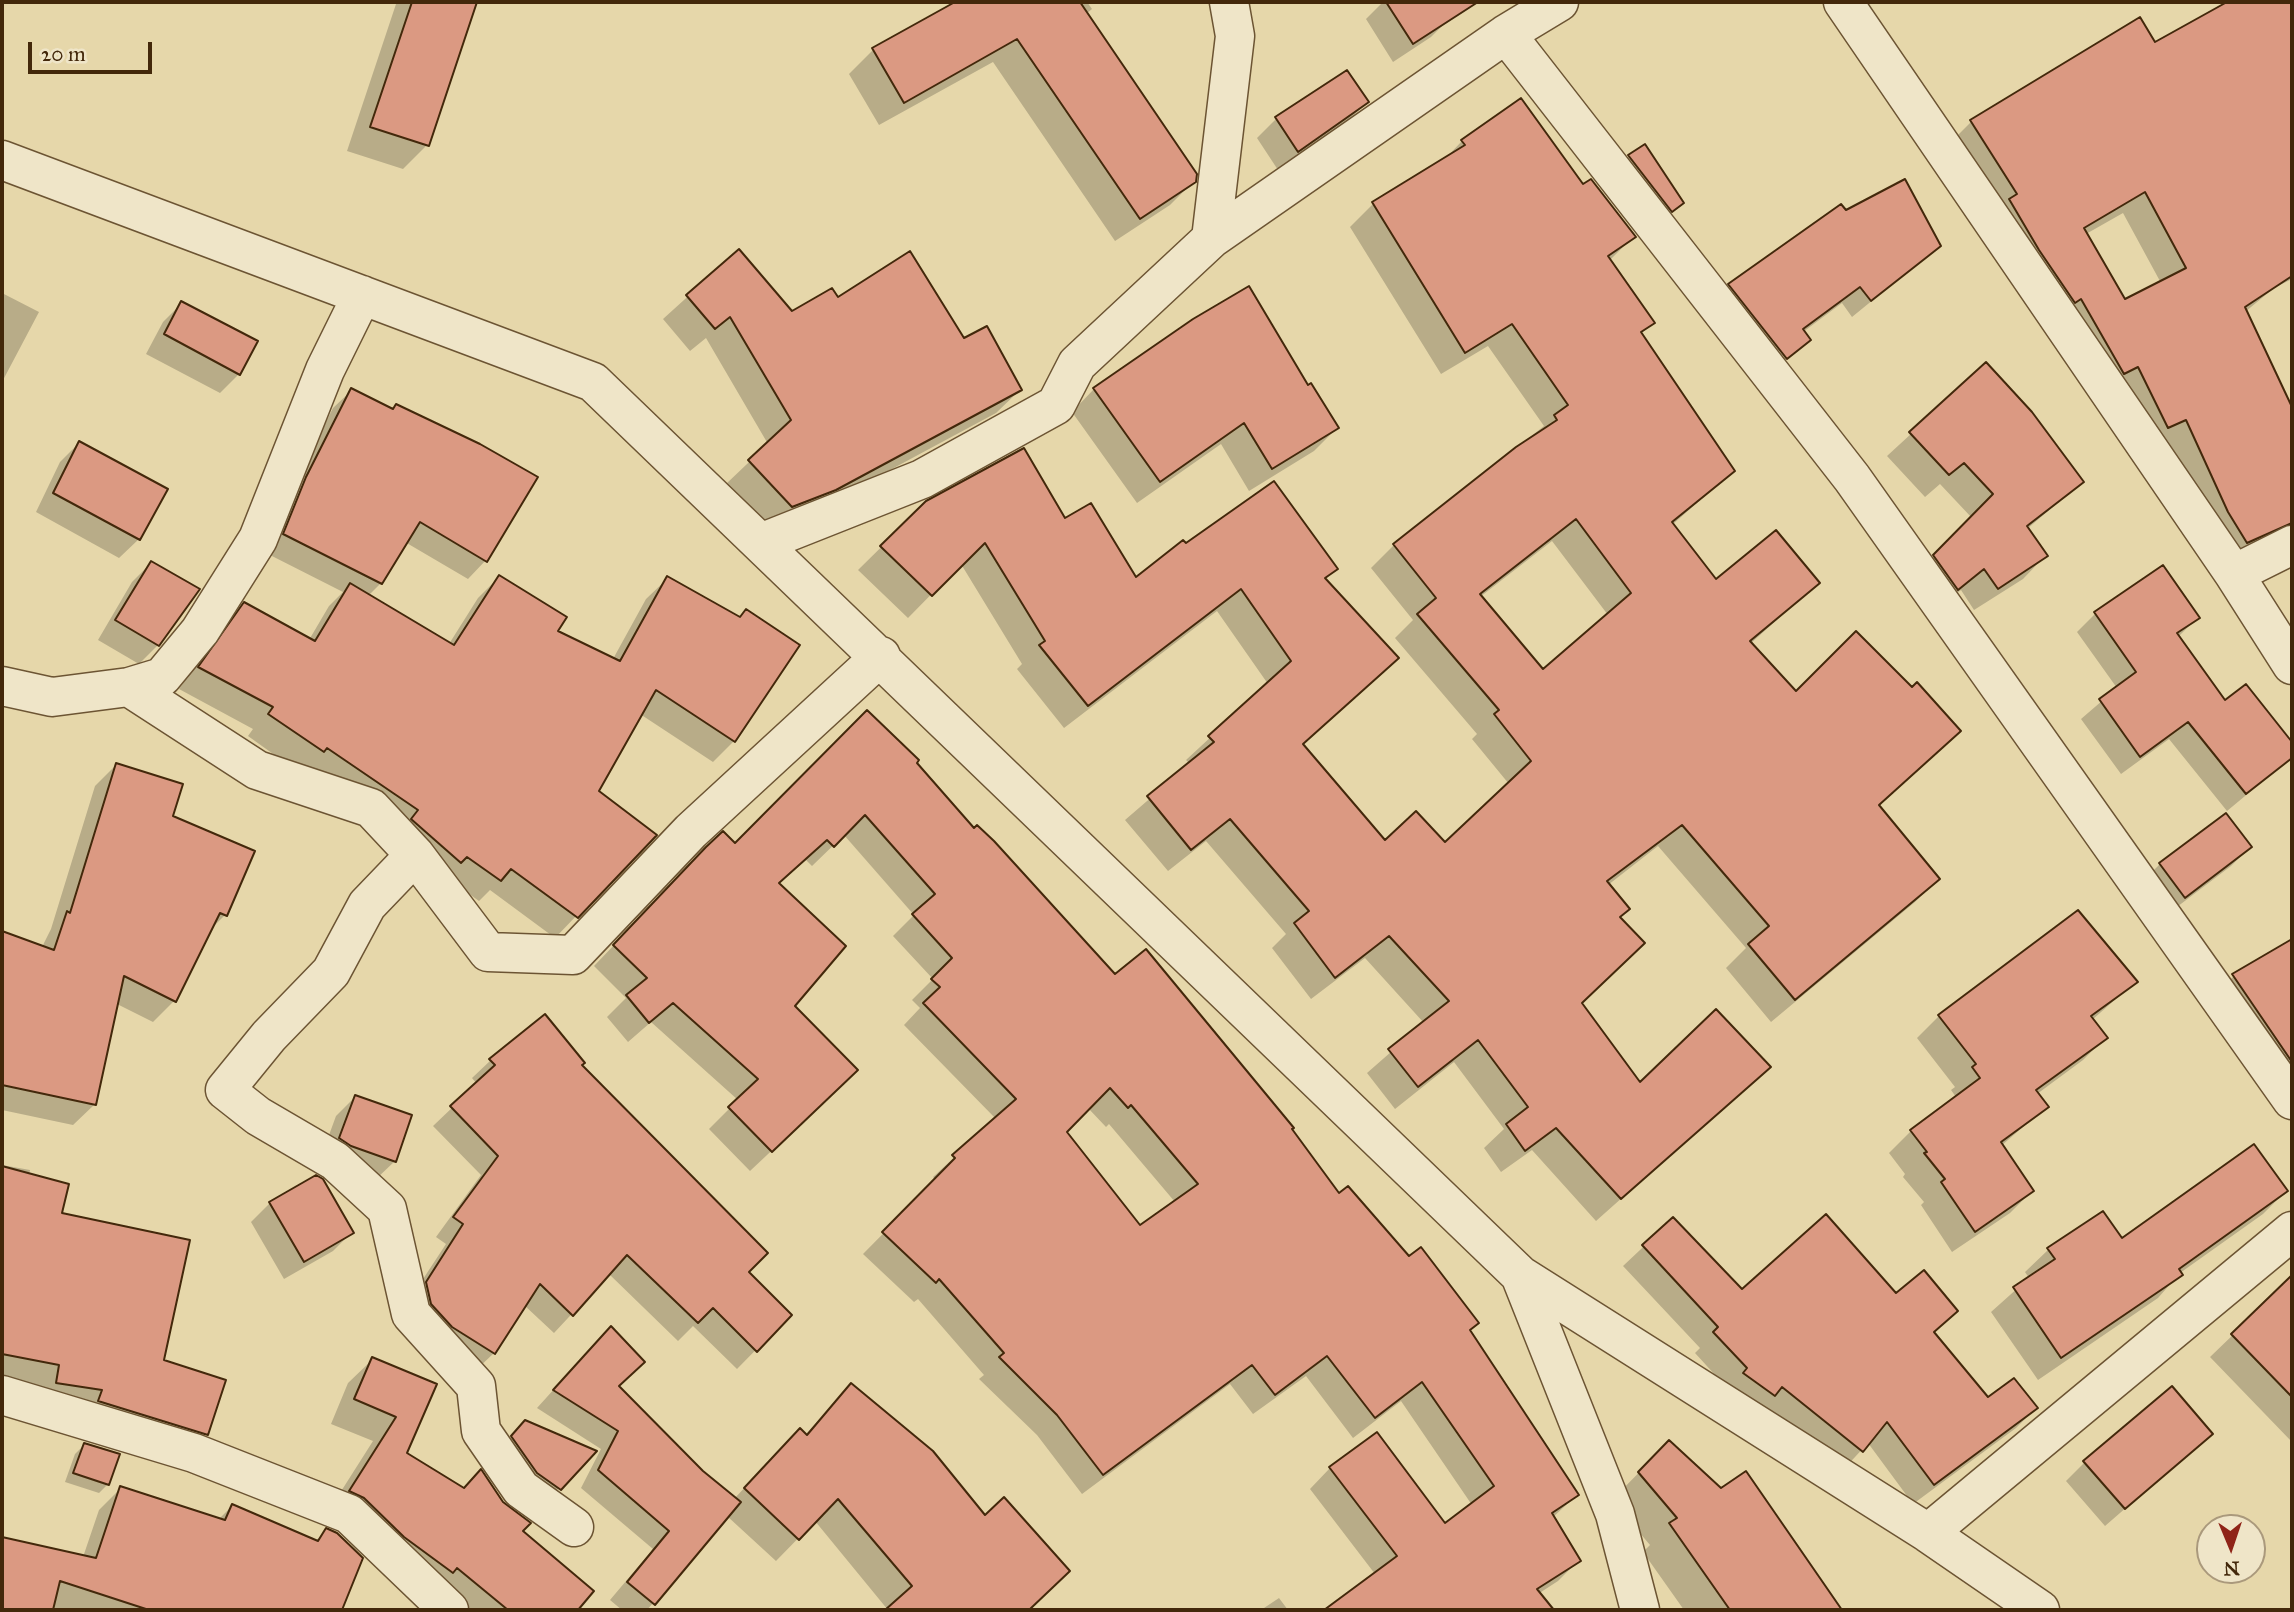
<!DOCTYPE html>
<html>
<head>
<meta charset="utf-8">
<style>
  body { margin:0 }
  #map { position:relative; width:2294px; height:1612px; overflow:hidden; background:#e6d7aa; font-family:"IM FELL Great Primer",serif }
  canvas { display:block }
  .frame { position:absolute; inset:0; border:4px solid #43280b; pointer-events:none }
  .north { position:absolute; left:2196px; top:1514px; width:70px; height:70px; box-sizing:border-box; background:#efe5c8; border:2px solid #aa997c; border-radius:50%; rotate:178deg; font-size:19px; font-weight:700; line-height:28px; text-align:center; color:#43280b }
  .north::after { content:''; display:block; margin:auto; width:24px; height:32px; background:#8f2418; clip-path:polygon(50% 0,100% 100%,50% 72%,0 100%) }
  .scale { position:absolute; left:28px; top:42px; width:124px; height:32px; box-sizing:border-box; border:4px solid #43280b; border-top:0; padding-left:9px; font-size:21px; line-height:24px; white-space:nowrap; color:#43280b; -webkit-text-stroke:5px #efe5c8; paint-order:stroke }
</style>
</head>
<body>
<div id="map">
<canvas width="2294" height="1612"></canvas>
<div class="frame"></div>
<div class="north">N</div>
<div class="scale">20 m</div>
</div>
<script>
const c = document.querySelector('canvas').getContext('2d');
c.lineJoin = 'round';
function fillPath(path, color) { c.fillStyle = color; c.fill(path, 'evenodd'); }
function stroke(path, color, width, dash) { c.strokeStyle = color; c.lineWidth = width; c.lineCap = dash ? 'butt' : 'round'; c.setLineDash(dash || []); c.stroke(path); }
fillPath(new Path2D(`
  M388,2H470L427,145L403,169L347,151L396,4Z
  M970,2H1087L1092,9L1086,14L1194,181L1170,205L1115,241L993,62L879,125L849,74L873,50Z
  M1383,2H1439L1450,18L1431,37L1393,62L1366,19Z
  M2231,2H2292V279L2274,288L2245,312L2292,411V538L2225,564L1949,144L1971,122L2139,19L2155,44ZM2123,213L2161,283L2125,301L2086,234Z
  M1367,102L1348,121L1278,170L1257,138L1276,119Z
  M1462,141L1583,187L1634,236L1609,261L1653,322L1640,335L1733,471L1672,525L1716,582L1818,583L1750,644L1938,879L1915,902L1771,1022L1726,968L1746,948L1658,846L1608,885L1618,918L1580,1003L1640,1084L1769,1067L1596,1221L1532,1150L1501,1172L1484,1148L1504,1129L1454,1062L1395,1109L1367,1073L1424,1023L1365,958L1311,999L1272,948L1286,934L1206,841L1168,871L1125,820L1190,764L1186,760L1268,684L1217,611L1064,728L1017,669L1022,664L961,564L908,618L858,570L927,502L1064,521L1136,580L1185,545L1336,569L1325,580L1373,681L1302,745L1384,843L1445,845L1509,784L1472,739L1477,734L1395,638L1413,620L1371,568L1394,545L1544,426L1488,346L1441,374L1350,227L1373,204L1443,161ZM1552,541L1608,615L1543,671L1480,597Z
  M1629,156L1682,203L1663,222L1610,175Z
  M1939,246L1852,317L1842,303L1803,332L1809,340L1769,375L1712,302L1729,285Z
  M738,251L792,313L837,299L964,341L1020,390L996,413L810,513L768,530L726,484L768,444L706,338L690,351L663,319Z
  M2,293L39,312L2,382Z
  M182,303L239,374L220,393L146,354L163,322Z
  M1986,365L2082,482L2027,529L2045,556L2023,579L1974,610L1961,590L1935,611L1911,579L1972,518L1940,484L1925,497L1887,456Z
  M1308,388L1337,428L1314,451L1249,491L1221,444L1137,503L1072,412L1094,389Z
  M352,390L486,560L468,579L405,542L381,583L368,596L449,644L478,598L499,577L556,632L613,659L646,599L668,578L739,618L746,611L734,741L713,762L640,714L597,791L654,835L555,938L490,890L479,901L248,736L253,729L179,689L223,626L244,604L309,640L329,606L343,592L266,553L288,497L333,408Z
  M79,443L139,539L119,558L36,512L60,462Z
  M151,563L158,645L139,664L98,640L132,582Z
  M2095,614L2198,617L2178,637L2225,702L2246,687L2292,745V757L2227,811L2169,739L2121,774L2081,719L2117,688L2077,632Z
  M914,763L974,830L1115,977L1290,1129L1339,1196L1477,1323L1469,1331L1577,1495L1552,1518L1579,1560L1558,1581L1538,1594L1548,1605L1543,1610H1327L1375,1574L1310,1489L1330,1468L1445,1526L1472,1505L1401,1401L1353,1438L1306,1376L1253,1414L1230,1384L1082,1494L1037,1435L979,1379L984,1375L918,1299L914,1302L863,1254L936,1180L933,1177L996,1119L904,1025L920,1008L912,1000L933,979L893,936L914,915L844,835L812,866L806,860L777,885L792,1006L835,1091L750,1171L709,1129L738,1100L651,1022L628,1042L607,1017L626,998L594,966L686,870ZM1088,1108L1106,1127L1109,1124L1175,1202L1140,1227L1065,1132Z
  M116,765L171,817L225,915L209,931L174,1001L153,1022L117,1004L95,1104L73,1125L2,1110V932L42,947L51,929L95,786Z
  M2226,816L2250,847L2231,866L2165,916L2141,883L2160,864Z
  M2292,941V1125L2289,1109L2212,997L2234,976Z
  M2135,982L2092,1020L2105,1038L2083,1060L2037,1094L2046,1107L2001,1146L2032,1191L2010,1213L1952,1252L1921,1205L1924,1202L1903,1177L1905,1174L1889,1153L1911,1131L1956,1097L1951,1090L1955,1087L1917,1038L1939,1016Z
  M491,1060L580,1065L746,1272L790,1315L737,1369L693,1326L678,1341L609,1274L554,1333L524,1305L494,1353L475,1371L408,1302L446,1244L436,1237L481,1175L433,1126L477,1084L472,1078Z
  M355,1097L395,1161L375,1180L321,1157L336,1116Z
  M2,1165L30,1170L29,1175L162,1361L206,1434L185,1455L36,1403L39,1386L2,1379Z
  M2286,1191L2263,1214L2180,1273L2158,1298L2038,1380L1991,1312L2029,1278L2025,1272L2048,1250L2121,1241Z
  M270,1203L352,1232L333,1251L284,1279L251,1222Z
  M1673,1219L1741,1292L1896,1295L1956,1311L1933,1333L1988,1399L2036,1408L2016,1428L1913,1504L1868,1443L1842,1471L1728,1389L1695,1353L1700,1348L1623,1266Z
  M2292,1278V1442L2210,1357Z
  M593,1346L617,1387L701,1472L734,1499L777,1453L805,1435L851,1385L985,1518L1068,1571L1028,1610H888L815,1521L776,1561L727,1516L647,1610H622L610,1600L653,1549L581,1488L601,1449L537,1408Z
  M373,1359L435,1385L405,1454L521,1531L592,1591L575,1610H455L326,1515L373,1441L331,1424L348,1383Z
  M525,1423L594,1451L540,1508L506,1442Z
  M2211,1434L2105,1526L2066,1481L2085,1462Z
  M1669,1442L1836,1605L1831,1610H1684L1643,1552L1650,1545L1612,1500Z
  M84,1445L108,1484L99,1493L65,1482L75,1454Z
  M121,1488L218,1520L232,1506L315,1542L326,1530L341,1608L62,1610L52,1607V1610H2V1539L83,1557L99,1510Z
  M1279,1598L1288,1610H1261Z`), '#0003');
const building = new Path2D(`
  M412,2H477L429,146L370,127Z
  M955,2H1080L1197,174L1196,182L1140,219L1017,39L904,103L872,48Z
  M1386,2H1478L1413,44Z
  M2227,2H2292V276L2245,307L2292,407V523L2247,543L2228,512L2186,420L2168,428L2138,367L2124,374L2081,299L2075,303L2039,250L2009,199L2017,194L1970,120L2140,17L2155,42ZM2145,192L2186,268L2125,299L2084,228Z
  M1347,70L1369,102L1298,152L1275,117Z
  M1521,98L1583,184L1591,179L1636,237L1608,256L1655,323L1641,332L1735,471L1672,522L1716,579L1776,530L1820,583L1750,641L1796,691L1856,631L1912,687L1917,682L1961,731L1879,805L1940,879L1795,1000L1748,944L1769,926L1682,825L1607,881L1630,909L1620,917L1645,943L1582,1003L1640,1082L1716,1009L1771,1067L1621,1199L1556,1128L1525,1151L1506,1124L1528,1107L1478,1040L1418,1087L1388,1049L1449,1001L1389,936L1335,978L1294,923L1309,911L1230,819L1191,850L1147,796L1214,742L1208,736L1291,661L1241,589L1088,706L1039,645L1045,641L985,543L932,596L880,546L926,501L1024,448L1065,518L1091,503L1136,577L1183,540L1186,543L1274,481L1338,569L1325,578L1399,658L1303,744L1385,840L1416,811L1445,842L1531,761L1494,714L1499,710L1417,614L1436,598L1393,544L1516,447L1557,420L1554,415L1568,405L1512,324L1465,353L1372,202L1465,145L1461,140ZM1576,519L1631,593L1543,669L1480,594Z
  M1645,144L1684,203L1672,212L1628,155Z
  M1905,179L1941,246L1871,301L1860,287L1803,329L1811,340L1787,359L1728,284L1841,204L1846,210Z
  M739,249L792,311L832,288L838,297L910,251L964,338L987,326L1022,390L836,490L792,507L748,460L791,420L730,317L715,329L686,295Z
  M1249,286L1308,385L1311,383L1339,428L1272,469L1244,423L1160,482L1093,388L1193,319Z
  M181,301L258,341L240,375L164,334Z
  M1986,362L2032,412L2084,482L2027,526L2048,556L1998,589L1984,569L1958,590L1933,555L1993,494L1964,463L1949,475L1909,432Z
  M351,388L393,409L396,404L480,444L538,477L487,562L420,522L382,584L283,534L306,477Z
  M79,441L168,489L140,540L53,493Z
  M151,561L200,589L159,646L115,620Z
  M2163,565L2200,618L2177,633L2225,700L2246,684L2292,742V758L2246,794L2188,722L2140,757L2099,699L2136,672L2094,612Z
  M499,575L567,617L558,631L620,661L667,576L740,617L746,609L800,645L735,742L656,690L599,791L657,835L578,918L511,869L501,881L467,857L461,863L411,819L418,810L327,748L324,752L268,714L273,707L198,667L244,602L315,641L350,583L454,645Z
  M867,710L919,760L917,763L974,828L977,825L994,841L1115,974L1146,949L1294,1128L1292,1129L1339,1193L1348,1186L1409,1256L1421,1247L1479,1323L1470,1330L1579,1495L1552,1513L1581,1561L1537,1589L1554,1610H1324L1397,1556L1329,1467L1377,1432L1445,1523L1494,1486L1422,1382L1375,1418L1327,1356L1275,1395L1252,1365L1103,1475L1057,1415L999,1357L1004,1353L939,1279L936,1283L882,1232L955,1158L952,1155L1016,1099L923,1003L940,987L931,979L952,958L912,914L935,894L865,815L834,847L827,840L779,883L846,946L795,1006L858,1070L772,1152L728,1107L758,1079L673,1003L649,1023L626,995L647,978L613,945L706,847L723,831L735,843ZM1110,1088L1128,1108L1131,1105L1198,1184L1140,1225L1067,1132Z
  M116,763L183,784L173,816L255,851L227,916L220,913L176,1002L124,976L96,1105L2,1085V931L54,950L67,911L70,913Z
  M2226,813L2252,847L2185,898L2159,863Z
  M2078,910L2138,982L2091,1016L2108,1038L2036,1090L2049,1107L2001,1142L2034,1191L1975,1232L1941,1182L1945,1179L1924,1153L1927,1152L1910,1130L1980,1078L1972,1067L1976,1064L1938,1015Z
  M2292,939V1062L2232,974Z
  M545,1014L585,1063L582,1065L768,1253L749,1272L792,1315L757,1352L713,1308L698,1323L627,1255L573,1316L540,1284L495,1354L452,1327L431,1304L426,1282L463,1224L453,1217L498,1156L450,1106L495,1065L489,1059Z
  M355,1095L412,1115L396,1162L351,1146L339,1138Z
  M2254,1144L2288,1191L2179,1269L2183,1275L2061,1358L2013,1287L2055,1259L2047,1248L2103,1211L2122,1238Z
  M2,1166L69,1184L62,1213L190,1240L164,1360L226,1380L208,1435L98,1401L102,1390L56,1383L59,1365L2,1354Z
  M316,1175L323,1179L354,1233L304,1262L269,1202Z
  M1826,1214L1896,1293L1924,1270L1958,1311L1934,1332L1988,1397L2014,1378L2038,1408L1934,1485L1887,1422L1863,1452L1782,1387L1775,1396L1743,1373L1747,1368L1713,1332L1718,1327L1642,1245L1673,1217L1742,1289Z
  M2292,1275V1397L2231,1334Z
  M611,1326L645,1362L619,1386L703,1471L741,1502L655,1605L627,1582L669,1531L598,1470L618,1431L553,1390Z
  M372,1357L437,1384L407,1453L464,1488L481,1469L503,1502L531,1523L523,1531L594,1591L578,1610H508L457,1568L453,1573L404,1537L364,1498L349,1491L396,1417L354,1399Z
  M851,1383L933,1451L985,1515L1004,1497L1070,1571L1029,1610H885L912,1586L838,1499L799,1540L744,1488L800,1428L807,1435Z
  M2172,1386L2213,1434L2125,1509L2083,1461Z
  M525,1420L597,1451L561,1490L537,1473L511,1436Z
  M1669,1440L1721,1488L1746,1471L1842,1610H1730L1669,1523L1677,1518L1638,1472Z
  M84,1443L120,1454L109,1485L73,1473Z
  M120,1486L225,1520L232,1504L318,1541L326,1528L337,1533L363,1558L342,1610H149L60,1581L53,1610H2V1537L96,1558Z`);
fillPath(building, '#db9982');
stroke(building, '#43280b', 2);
const minor = new Path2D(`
  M1843,2L2234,574L2292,665
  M1506,34L1852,478L2292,1100
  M2,160L593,382L1520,1275L1928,1533L2040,1610
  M1211,239L1235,36L1229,2
  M763,542L922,479L1056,405L1077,364L1211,239L1506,34L1559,2
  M2234,574L2292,545
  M2,686L52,697L129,687L162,677L200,631L258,539L325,370L362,295
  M129,687L257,770L371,808L415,855L488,952L573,955L691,831L881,656
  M415,855L367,905L331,972L269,1036L225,1090L258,1116L335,1161L387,1209L411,1314L476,1386L481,1431L521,1489L574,1527
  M1520,1275L1615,1514L1640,1610
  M2,1395L194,1453L349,1514L449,1610
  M1928,1533L2292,1231`);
stroke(minor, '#6c5433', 41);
stroke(minor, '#efe5c8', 38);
</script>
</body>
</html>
